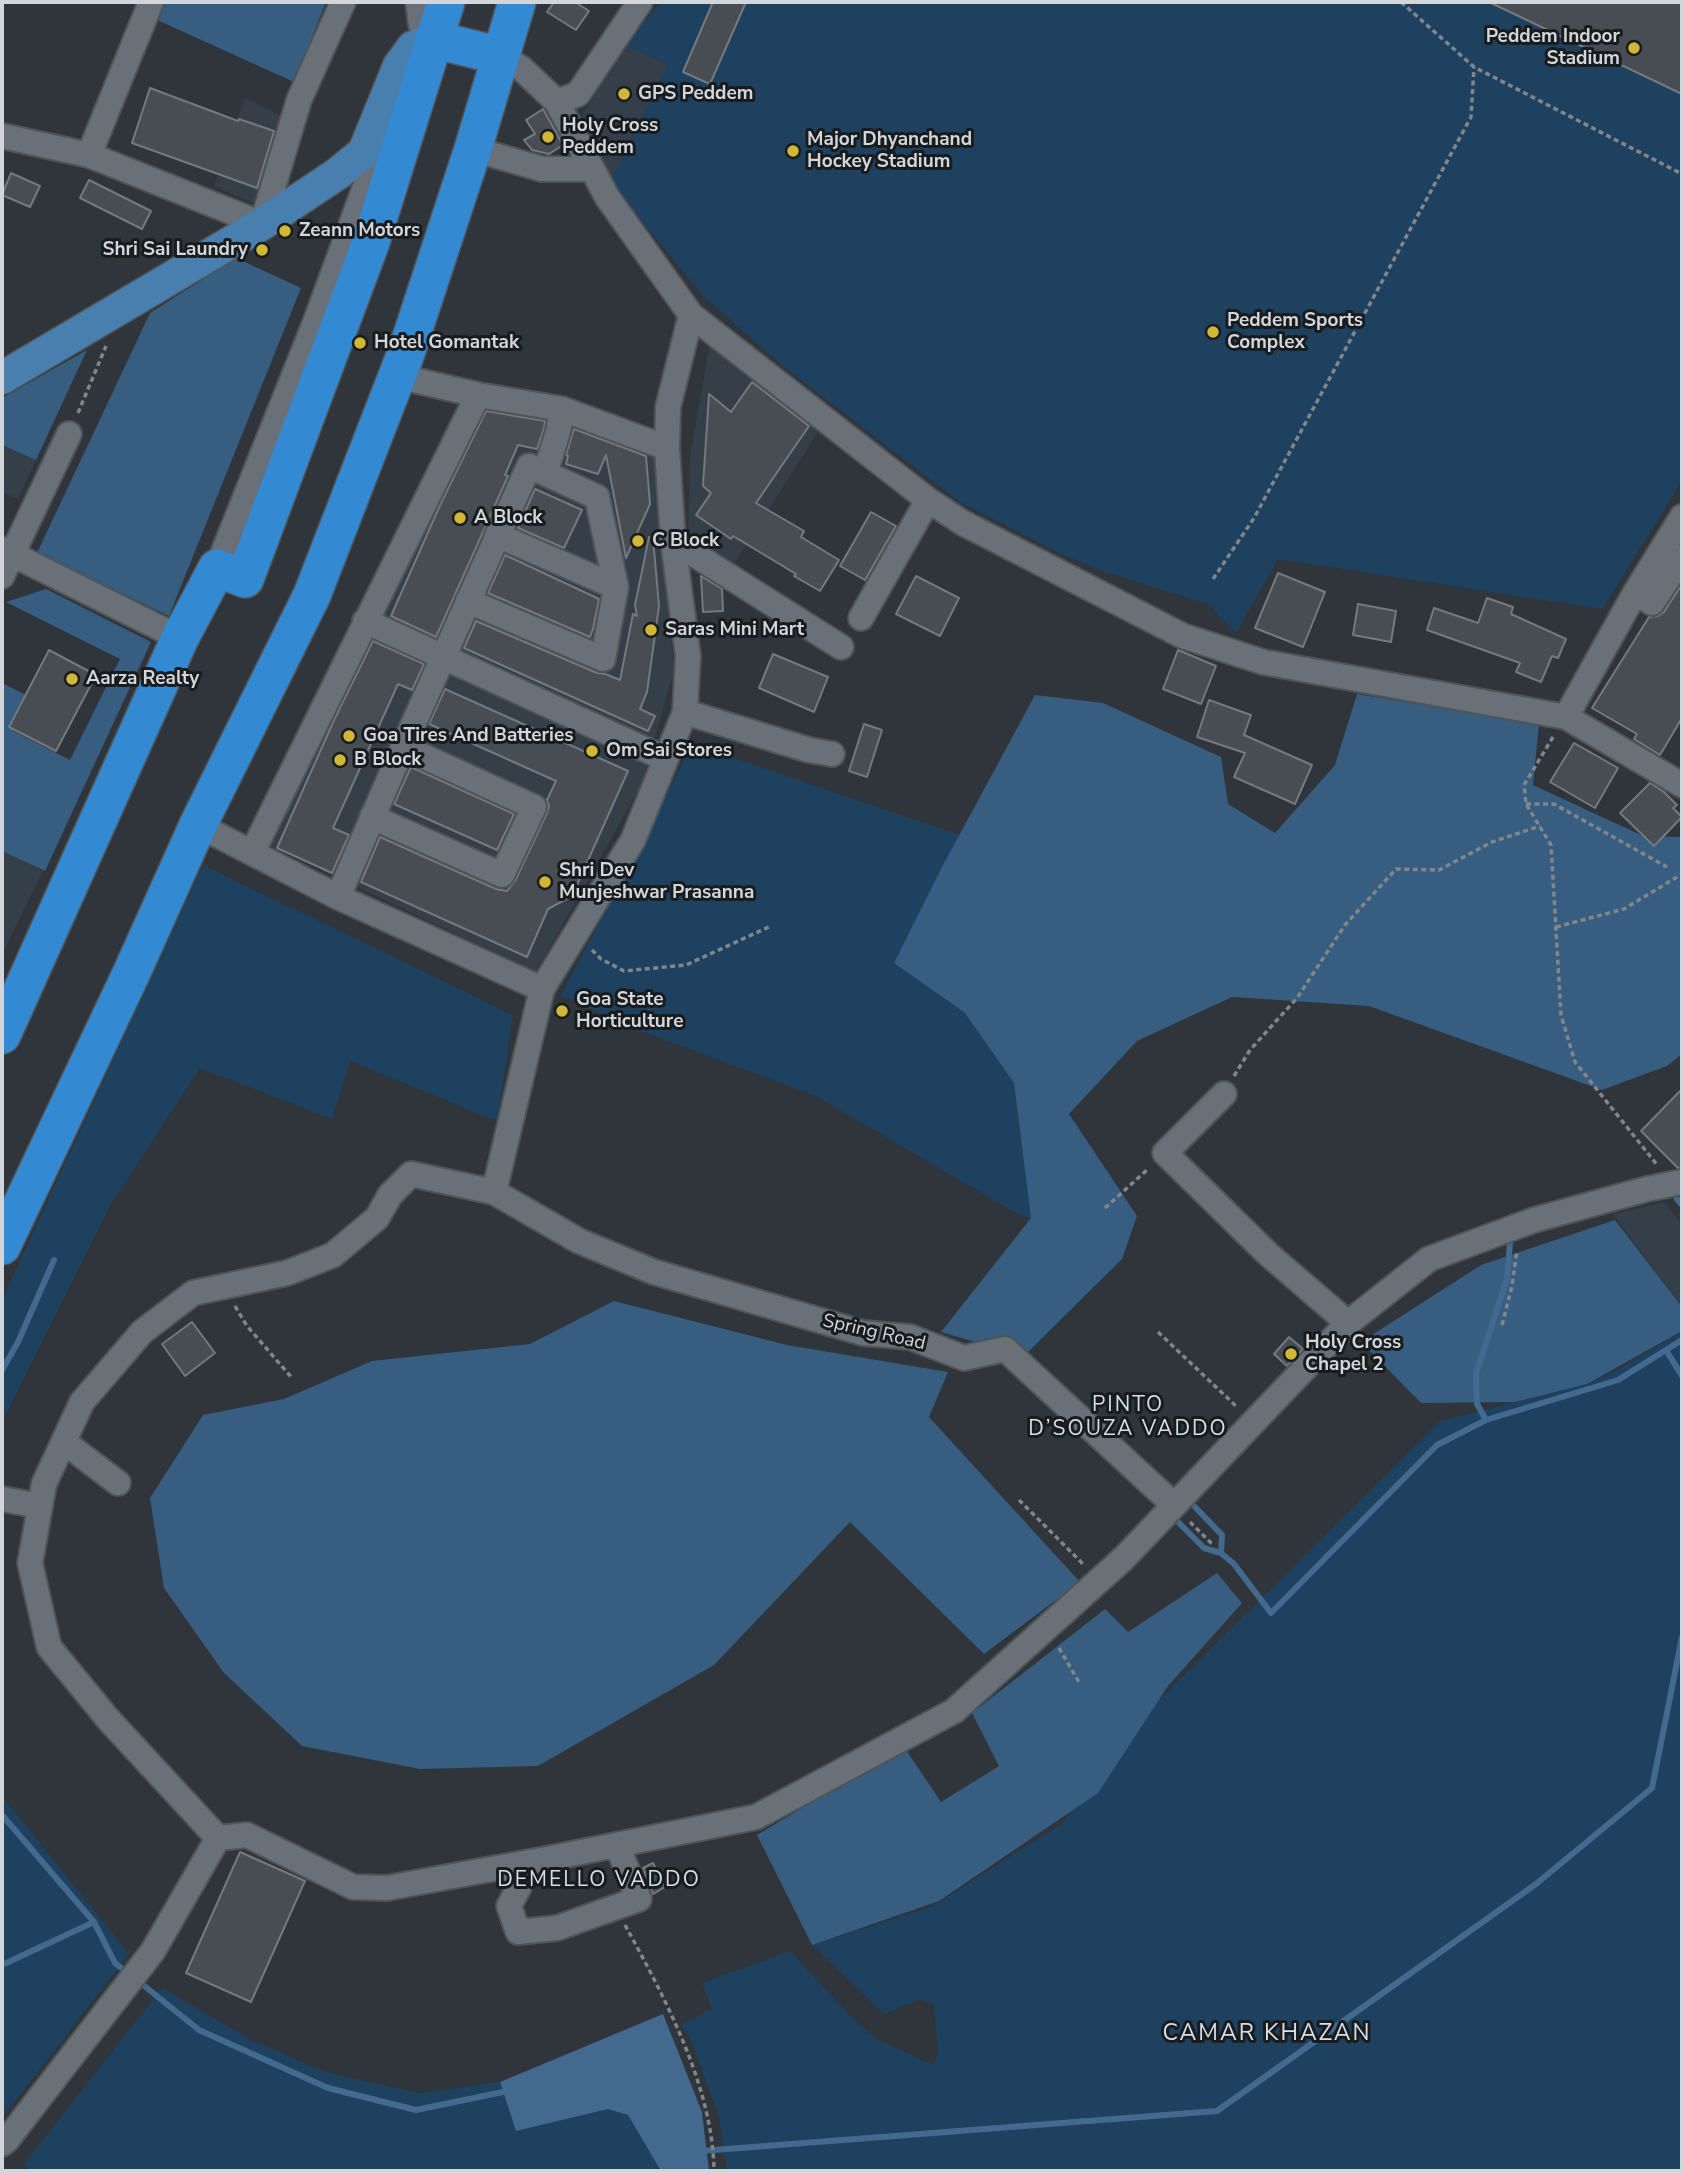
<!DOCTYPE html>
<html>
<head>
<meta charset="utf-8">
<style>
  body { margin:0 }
  #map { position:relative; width:1684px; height:2173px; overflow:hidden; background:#2f353a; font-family:"Nunito Sans",sans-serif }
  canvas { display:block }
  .frame { position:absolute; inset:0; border:4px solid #d2d5d9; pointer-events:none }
</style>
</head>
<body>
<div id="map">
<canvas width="1684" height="2173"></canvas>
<div class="frame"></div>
</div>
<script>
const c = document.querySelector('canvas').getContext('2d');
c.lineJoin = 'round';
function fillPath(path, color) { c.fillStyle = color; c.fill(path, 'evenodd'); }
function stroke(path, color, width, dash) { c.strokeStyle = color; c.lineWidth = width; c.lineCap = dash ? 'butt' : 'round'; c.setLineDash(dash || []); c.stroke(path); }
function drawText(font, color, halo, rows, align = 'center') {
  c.font = font + ' "Nunito Sans",sans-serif'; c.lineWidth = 6; c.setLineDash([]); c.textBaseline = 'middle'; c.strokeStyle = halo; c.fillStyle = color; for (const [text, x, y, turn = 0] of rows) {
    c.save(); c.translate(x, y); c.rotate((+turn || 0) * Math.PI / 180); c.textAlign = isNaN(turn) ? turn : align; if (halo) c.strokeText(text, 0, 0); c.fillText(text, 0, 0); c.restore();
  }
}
fillPath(new Path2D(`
  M624,44L668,65L610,182L578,123Z
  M245,98L287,119L259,206L214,186Z
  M710,342L821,427L728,573L688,548L690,457Z
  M484,399L654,447L674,670L642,784L536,972L271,846Z
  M2,445L36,460L18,499L2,492Z
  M2,850L43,871L2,954Z
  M1664,1202L1682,1225V1307L1613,1214Z`), '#353f49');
fillPath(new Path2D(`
  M661,2H1682V481L1602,609L1278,559L1236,633L1208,604L1105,572L1059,553L960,502L783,366L704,297L610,182L668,65L624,44Z
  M693,744L960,835L894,963L965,1013L1014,1083L1031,1218L1021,1216L816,1096L620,1023L561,995Z
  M203,865L513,1015L497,1121L350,1061L332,1119L200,1068L111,1204L2,1422V1300Z
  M1682,1332V2171H727L719,2117L692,2042L681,2025L712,2009L702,1983L790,1951L852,2018L876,2039L934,2065L938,2052L934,2005L921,1999L884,2014L812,1945L933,1906L1061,1824L1142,1725L1146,1713L1440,1421L1587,1384L1615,1371Z
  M2,1796L129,1954L2,2118Z
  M162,1988L253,2041L325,2072L420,2093L500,2082L516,2131L608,2109L628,2115L661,2171H30L23,2165Z`), '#1f4160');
fillPath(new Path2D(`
  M162,2H326L294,82L155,19Z
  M236,258L301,288L169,616L37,553L150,313Z
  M87,350L36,460L2,445V398Z
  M46,589L151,642L45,871L2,851V683L28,696L13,731L70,760L120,659L6,602Z
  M1357,694L1539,724L1533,785L1643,836L1682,837V1054L1667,1066L1602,1090L1369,1006L1232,997L1137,1041L1069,1114L1137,1216L1122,1259L1024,1356L941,1332L1031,1218L1014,1083L965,1013L894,963L942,867L1035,695L1103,703L1221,757L1228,804L1275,833L1335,765Z
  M1615,1220L1682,1307V1331L1587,1384L1515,1402L1421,1403L1361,1342L1481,1265Z
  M614,1301L787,1345L948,1372L929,1417L1080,1582L984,1654L850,1522L714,1665L538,1766L420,1769L302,1746L224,1673L164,1588L150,1498L203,1415L284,1399L372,1361L530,1344Z
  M1217,1573L1242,1603L1168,1686L1098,1793L939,1901L812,1945L757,1835L904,1747L941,1802L999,1766L972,1713L1105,1609L1128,1632Z`), '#375d81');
fillPath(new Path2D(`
  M663,2014L702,2112L709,2171H661L628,2115L608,2109L516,2131L500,2082Z`), '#436a8e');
stroke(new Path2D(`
  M1677,1199L1682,1205
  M1666,1350L1682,1376
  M2,1370L18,1342L54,1260
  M1486,1420L1477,1404L1476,1374L1507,1279L1510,1243
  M1195,1507L1222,1535L1221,1553
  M1172,1516L1204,1548L1221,1553L1234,1564L1271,1613L1437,1445L1486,1420L1618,1380L1682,1340
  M2,1815L94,1922L115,1963L129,1974
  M2,1965L94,1922
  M137,1980L199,2030L328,2088L416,2110L508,2091
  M701,2151L1217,2111L1536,1884L1652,1788L1682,1637`), '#436a8e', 6);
const building = new Path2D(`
  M554,2H575L589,11L576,30L547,12Z
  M713,2H746L710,84L683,72Z
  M1489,2H1682V94Z
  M150,88L238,121L239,119L274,131L257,188L132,143Z
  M543,109L563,145L549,154L532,150L524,140L535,134L526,120Z
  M11,173L40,186L30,207L2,195Z
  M89,180L151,211L142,229L80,198Z
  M752,382L809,426L756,503L804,531L801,537L839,560L820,591L794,576L796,574L733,536L731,539L696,515L711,493L703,486L709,394L731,412Z
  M486,411L545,421L544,428L537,449L518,445L505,475L508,476L436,637L391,616L441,503Z
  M574,429L646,456L650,504L626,558L606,455L598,474L566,464L568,456L566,455Z
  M535,489L582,510L564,548L518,528Z
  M871,512L896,526L865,580L840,566Z
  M649,537L653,538L659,606L647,692L640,709L655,716L648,731L464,648L476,621L597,673L605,674L620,680L633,614L637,616L635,605Z
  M505,555L599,599L593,629L590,637L488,593Z
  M1278,573L1325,592L1303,647L1255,628Z
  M701,576L722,589L723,611L703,612Z
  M916,576L959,598L940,636L896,614Z
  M1682,584V718L1660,755L1634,739L1637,734L1592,708L1649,617L1658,616L1664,612Z
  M1487,598L1513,607L1511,614L1566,639L1558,658L1552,656L1541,682L1516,672L1520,663L1427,630L1434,608L1478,623Z
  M1358,604L1396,611L1391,642L1353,635Z
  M373,641L424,664L412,690L398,684L333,828L349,835L332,873L277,848L335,718Z
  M49,650L96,675L56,751L9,727Z
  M1178,650L1216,666L1201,704L1163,689Z
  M773,654L828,677L814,712L759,688Z
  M445,689L628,771L572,896L548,909L527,957L361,882L380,837L496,889L507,891L515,881L547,813L549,806L547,800L556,781L429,724Z
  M1209,700L1251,715L1244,735L1312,765L1295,804L1234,777L1245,753L1197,737Z
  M864,724L882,730L867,777L849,771Z
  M1574,743L1618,768L1595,808L1550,782Z
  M411,767L514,814L497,850L394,804Z
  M1650,783L1664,792L1677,805L1673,808L1682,817L1654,846L1620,813Z
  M1682,1089V1168H1678L1641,1131Z
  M192,1322L215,1353L185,1376L162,1344Z
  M1289,1337L1303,1349L1287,1366L1274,1354Z
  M240,1852L305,1881L251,2002L186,1973Z
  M653,1863L665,1887L653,1894L643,1868Z`);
fillPath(building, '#474d52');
stroke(building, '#73797f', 2);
const minor = new Path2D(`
  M418,2L421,25L436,40
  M501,56L521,68L557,102L578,94L640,2
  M2,136L89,155L262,224L299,100L343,2
  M473,149L542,169H591
  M89,155L151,2
  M691,315L928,500L963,523L1183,636L1263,662L1566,717L1682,785
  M397,376L478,395L562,409L667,448
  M545,473L558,432L562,409
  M497,535L616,587
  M673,541L841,647
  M2,549L180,638
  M217,568L315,323L368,179L364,152
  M2,576L69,434
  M1635,593L1652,603L1682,557
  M861,618L928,500
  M365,621L666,759
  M685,712L809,750L832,754
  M1566,717L1635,593L1682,517
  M403,747L529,466L597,497L616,587L603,659L468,601
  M198,825L338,897L542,989
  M252,853L478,395
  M338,897L403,747L534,807L502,875L372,817
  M1224,1094L1165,1153L1268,1254L1348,1323
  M494,1192L579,1241L654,1272L863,1333L910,1337L964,1358L1005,1349L1174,1505
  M64,1442L118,1483
  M2,1499L40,1506
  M218,1838L108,1719L49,1647L30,1563L44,1484L82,1402L142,1332L193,1293L287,1273L333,1255L377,1218L390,1195L411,1174L494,1192L542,989L633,840L685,712L688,656L673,541L667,448L668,407L691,315L607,197L557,102
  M513,1865L519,1887L509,1906L518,1932L557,1928L639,1899L617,1845
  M2,2144L7,2140L153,1951L218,1838L247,1835L353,1887L387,1888L541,1860L756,1817L954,1711L1124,1558L1348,1323L1429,1259L1534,1220L1647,1189L1682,1182`);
const major = new Path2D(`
  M2,378L262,224L337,174L364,152L399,66L413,47L436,40`);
const highway = new Path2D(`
  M436,40L501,56
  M2,1035L180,638L217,568L245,579L371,242L446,2
  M2,1246L131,974L198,825L312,595L406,353L473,149L517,2`);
stroke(minor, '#4f5458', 28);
stroke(major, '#4f5458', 35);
stroke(highway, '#4f5458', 40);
stroke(new Path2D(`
  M1401,2L1474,67L1682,174
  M78,413L106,346
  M1213,579L1254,518L1471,117L1474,67
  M1553,737L1524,785L1526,804L1551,845L1561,1015L1575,1062L1658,1166
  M1526,804H1554L1667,867
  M1556,927L1624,909L1682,874
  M592,950L601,959L624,971L686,965L771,926
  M1234,1076L1250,1050L1297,998L1345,925L1396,869L1439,870L1492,842L1540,826
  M1105,1208L1148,1169
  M235,1306L247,1326L292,1378
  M1502,1325L1512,1286L1517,1250
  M1158,1332L1237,1407
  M1019,1500L1083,1564
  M1190,1522L1213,1545
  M1059,1648L1080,1684
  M625,1925C665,1998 713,2087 714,2171`), '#81868a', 3.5, [5, 3.5]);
stroke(minor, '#6a7077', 24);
stroke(major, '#497fae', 32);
stroke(highway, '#3389d2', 37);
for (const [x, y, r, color] of [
  [1634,48,7,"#d0b736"],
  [624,94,7,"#d0b736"],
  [548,137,7,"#d0b736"],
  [793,151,7,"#d0b736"],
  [285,231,7,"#d0b736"],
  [262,250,7,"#d0b736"],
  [1213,332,7,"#d0b736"],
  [360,343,7,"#d0b736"],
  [460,518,7,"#d0b736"],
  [638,541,7,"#d0b736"],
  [651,630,7,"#d0b736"],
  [72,679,7,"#d0b736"],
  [349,736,7,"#d0b736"],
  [592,751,7,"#d0b736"],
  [340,760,7,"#d0b736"],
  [545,882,7,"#d0b736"],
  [562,1011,7,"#d0b736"],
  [1291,1354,7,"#d0b736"]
]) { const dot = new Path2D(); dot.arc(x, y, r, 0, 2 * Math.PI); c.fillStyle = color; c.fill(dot); stroke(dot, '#191c1e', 2.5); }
drawText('bold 19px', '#d2d5d9', '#191c1e', [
  ["Peddem Indoor",1620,37,"right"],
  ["Stadium",1620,59,"right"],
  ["GPS Peddem",638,94],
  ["Holy Cross",562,126],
  ["Peddem",562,148],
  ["Major Dhyanchand",807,140],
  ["Hockey Stadium",807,162],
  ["Zeann Motors",299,231],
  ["Shri Sai Laundry",248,250,"right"],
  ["Peddem Sports",1227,321],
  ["Complex",1227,343],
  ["Hotel Gomantak",374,343],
  ["A Block",474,518],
  ["C Block",652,541],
  ["Saras Mini Mart",665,630],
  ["Aarza Realty",86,679],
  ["Goa Tires And Batteries",363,736],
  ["Om Sai Stores",606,751],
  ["B Block",354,760],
  ["Shri Dev",559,871],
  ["Munjeshwar Prasanna",559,893],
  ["Goa State",576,1000],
  ["Horticulture",576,1022],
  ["Holy Cross",1305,1343],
  ["Chapel 2",1305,1365]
], 'left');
drawText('19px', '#d2d5d9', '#191c1e', [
  ["Spring Road",874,1333,13]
]);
c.letterSpacing = '2px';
drawText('21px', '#d7dee5', '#191c1e', [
  ["PINTO",1128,1406],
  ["D’SOUZA VADDO",1128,1430],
  ["DEMELLO VADDO",599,1881]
]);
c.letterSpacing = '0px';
c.letterSpacing = '2px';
drawText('23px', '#d7dee5', '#191c1e', [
  ["CAMAR KHAZAN",1267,2034]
]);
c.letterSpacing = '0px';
</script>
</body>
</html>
